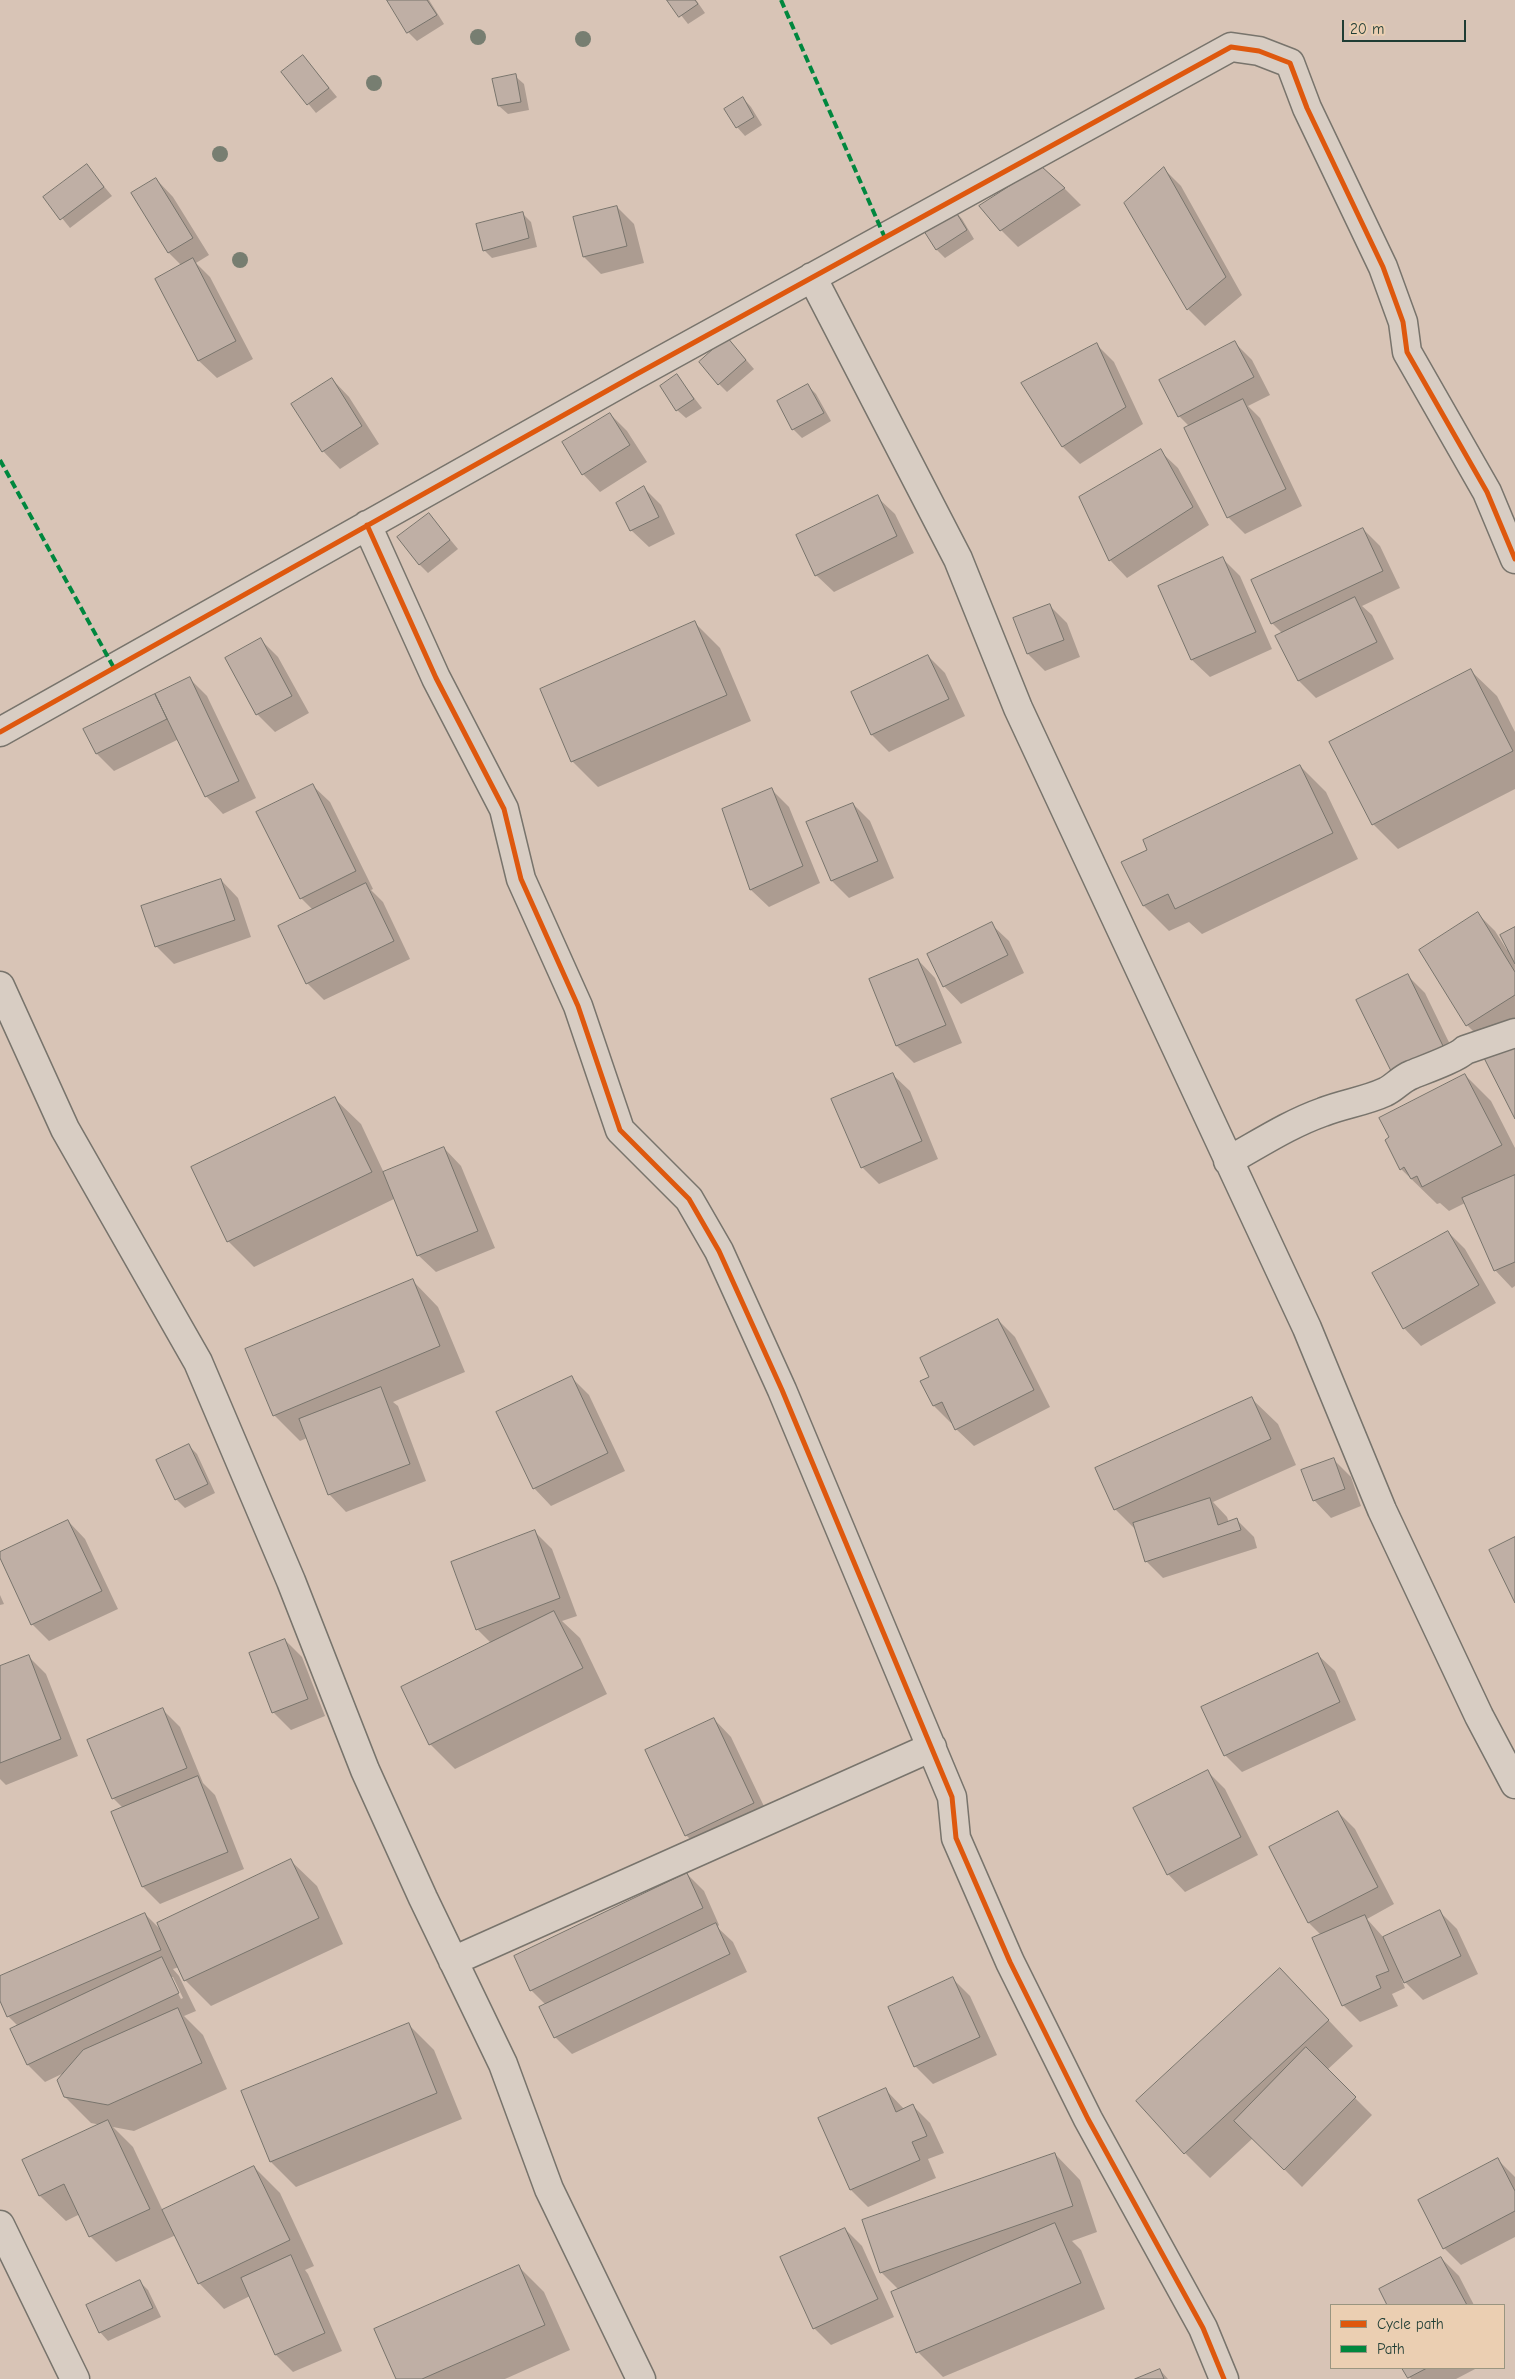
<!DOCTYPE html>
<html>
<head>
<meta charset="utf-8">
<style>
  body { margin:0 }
  #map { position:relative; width:1515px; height:2379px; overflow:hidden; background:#d8c4b6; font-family:"Comic Neue",sans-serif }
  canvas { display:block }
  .legend { position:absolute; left:1330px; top:2304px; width:175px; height:65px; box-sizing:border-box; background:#ebcfb2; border:1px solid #999580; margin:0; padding:6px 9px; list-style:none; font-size:15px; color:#1f3d34 }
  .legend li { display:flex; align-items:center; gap:10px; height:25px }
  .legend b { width:25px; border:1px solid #999580 }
  .scale { position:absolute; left:1342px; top:20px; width:124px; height:22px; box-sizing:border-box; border:2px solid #1f3d34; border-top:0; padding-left:6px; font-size:15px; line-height:18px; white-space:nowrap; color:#1f3d34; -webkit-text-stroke:4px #ebcfb2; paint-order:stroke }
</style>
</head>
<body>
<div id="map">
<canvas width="1515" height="2379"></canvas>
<ul class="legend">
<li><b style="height:6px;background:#de580e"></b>Cycle path</li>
<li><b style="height:6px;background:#00873e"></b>Path</li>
</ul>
<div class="scale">20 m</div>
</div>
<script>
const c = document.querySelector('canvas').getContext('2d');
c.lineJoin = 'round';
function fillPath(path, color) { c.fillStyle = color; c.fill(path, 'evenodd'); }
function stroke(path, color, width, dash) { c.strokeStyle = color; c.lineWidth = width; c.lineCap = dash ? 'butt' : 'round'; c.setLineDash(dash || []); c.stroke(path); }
fillPath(new Path2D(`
  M389,0H429L444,24L417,41L408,32Z
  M669,0H696L705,13L688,24Z
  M303,56L337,97L316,113L282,72Z
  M515,76L524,84L529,110L508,114L499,106Z
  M743,98L751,107L762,125L745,136L737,127Z
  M87,166L112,196L70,228L45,197Z
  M1164,169L1181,186L1242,295L1205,326L1188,309L1126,203Z
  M156,179L173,197L209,255L196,263L210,277L253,359L217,378L199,361L157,279L182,266L169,253L132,194Z
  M1064,188L1081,205L1018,247L1001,230Z
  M617,207L634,224L644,263L601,274L584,257Z
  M954,210L962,219L974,239L945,258L936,249Z
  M522,213L531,222L537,247L492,258L484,250Z
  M1234,342L1252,360L1270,395L1248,406L1260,418L1302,506L1245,534L1228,517L1189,426L1179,416Z
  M1096,344L1114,362L1143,424L1080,464L1063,447L1023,383Z
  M735,347L754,369L727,392L719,384Z
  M677,376L702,408L686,418L677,410Z
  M332,379L349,397L379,444L340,469L323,451Z
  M808,386L816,394L831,421L802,438L793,429L779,402Z
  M610,414L627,431L647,462L600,492L583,474Z
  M1160,451L1178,468L1209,525L1127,578L1110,560L1081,497Z
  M644,488L661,505L675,534L649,547L631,530Z
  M877,497L895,514L914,553L834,592L816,575Z
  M429,514L458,549L428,573L419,564Z
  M1363,529L1380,546L1400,588L1362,606L1372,615L1394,659L1316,698L1299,681L1277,637L1283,634L1272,623Z
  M1222,558L1240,576L1272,649L1210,677L1192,660L1160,587Z
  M1050,606L1067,623L1080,657L1045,671L1028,654Z
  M694,622L720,648L751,721L598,787L572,761Z
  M261,640L278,657L309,713L275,732L257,714Z
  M928,656L945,673L965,716L889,752L872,735L852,693Z
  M1471,671L1497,696L1515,732V789L1398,849L1373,824Z
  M190,679L207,696L256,798L223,814L206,796L179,739L114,771L97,754L85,730Z
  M1300,766L1326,792L1358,859L1202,934L1189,922L1169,931L1144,906L1149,851Z
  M312,785L330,802L373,889L371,890L383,902L410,959L324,1000L307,983L313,910L301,898Z
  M772,790L789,807L820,883L769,907L751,890L724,810Z
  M853,804L870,821L894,878L849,898L832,881Z
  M221,880L238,898L251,937L174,964L156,946Z
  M1478,914L1495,931L1507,950L1515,928V1023L1484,1042L1467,1025Z
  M991,924L1009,941L1024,973L961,1004L944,986Z
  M918,960L935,978L962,1043L914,1063L897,1046L871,980Z
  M1408,976L1425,993L1461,1067L1411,1092L1394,1074Z
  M892,1074L910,1091L938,1159L879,1184L862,1167Z
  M1465,1075L1491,1101L1515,1148V1286L1512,1288L1495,1270L1465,1203L1449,1211L1440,1203L1437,1204L1401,1169Z
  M335,1099L361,1124L384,1173L444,1148L461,1166L495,1248L436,1272L418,1255L396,1198L254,1267L228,1241Z
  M1448,1232L1465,1249L1496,1303L1421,1346L1404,1328Z
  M413,1281L438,1307L465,1372L393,1402L398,1406L426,1481L346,1512L329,1494L307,1438L300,1441L274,1415Z
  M998,1320L1015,1337L1050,1407L974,1446L956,1429L953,1422L951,1423L934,1406L922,1382L931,1377Z
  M572,1378L589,1395L625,1471L551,1506L534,1488Z
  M1252,1399L1278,1424L1296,1465L1213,1502L1227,1517L1229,1523L1237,1520L1254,1537L1257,1548L1163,1578L1146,1561L1136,1530L1115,1509Z
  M189,1446L197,1454L215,1493L185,1508L176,1499Z
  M1333,1459L1351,1477L1361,1506L1331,1518L1314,1500Z
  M68,1521L85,1539L118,1609L49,1641L32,1624L0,1554Z
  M535,1532L552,1549L577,1616L562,1621L580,1638L607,1694L455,1769L430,1744L492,1644L478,1630L452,1562Z
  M0,1595L4,1604L0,1605Z
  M285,1640L302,1657L325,1716L291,1730L273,1712Z
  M1317,1654L1335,1671L1356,1720L1242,1772L1225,1755Z
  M29,1657L46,1674L78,1756L6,1785L0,1779V1668Z
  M162,1709L180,1727L203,1783L215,1795L244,1869L160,1904L143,1887L123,1808L113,1798Z
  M714,1719L731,1737L771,1821L704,1853L686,1835L647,1751Z
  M1208,1772L1225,1789L1258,1855L1185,1892L1168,1874Z
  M1338,1812L1355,1829L1394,1904L1367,1919L1384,1938L1440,1912L1457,1929L1478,1974L1423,2000L1401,1978L1405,1988L1392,1994L1398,2006L1360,2022L1343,2005L1321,1935L1309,1923Z
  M291,1861L317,1886L343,1944L211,2006L185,1980L179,1967L173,1969L179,1976L196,2011L184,2016L203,2035L227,2089L134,2131L113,2127L133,2147L163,2211L254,2167L280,2193L314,2266L305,2270L308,2274L342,2351L293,2372L276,2355L250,2296L224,2309L199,2283L176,2235L116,2262L90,2236L80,2214L66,2221L40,2196L101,2125L91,2123L65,2097L66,2072L45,2082L28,2065L12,2030L18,2026L8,2016L0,1998V1977L145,1914L162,1931ZM170,1977H173L183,1998L181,1999Z
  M687,1874L704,1891L719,1925L717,1927L733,1942L747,1972L572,2054L555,2037L546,2005L531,1990Z
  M1280,1969L1353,2046L1327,2070L1372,2115L1302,2187L1253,2138L1210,2178L1185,2153Z
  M953,1979L970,1996L997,2055L933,2084L915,2066Z
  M408,2024L434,2050L462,2119L296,2187L271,2162Z
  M886,2090L904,2109L913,2106L930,2123L944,2153L928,2159L936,2178L868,2207L851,2190Z
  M1055,2154L1080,2180L1097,2232L1072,2241L1081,2250L1105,2309L943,2377L918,2352L899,2290L881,2272Z
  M1498,2160L1515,2177V2237L1461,2265L1444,2248Z
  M845,2229L862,2246L894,2317L831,2345L814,2328Z
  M1441,2258L1459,2276L1474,2305H1389L1381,2290Z
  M519,2267L544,2292L570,2350L505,2379H397Z
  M140,2282L148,2290L161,2317L108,2341L100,2332Z
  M1404,2368H1477L1456,2379H1411Z
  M1160,2370L1168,2379H1139Z`), '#0003');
const building = new Path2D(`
  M387,0H427L437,15L407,33Z
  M667,0H695L698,4L679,17Z
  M303,55L329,88L307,105L281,72Z
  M516,74L521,102L498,106L492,79Z
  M743,97L754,117L736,128L724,109Z
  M87,164L104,187L60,220L43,197Z
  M1041,166L1065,188L1000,231L979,206Z
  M1164,167L1226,277L1187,310L1124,203Z
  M156,178L193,238L168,253L131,193Z
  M617,206L627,246L583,257L573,217Z
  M954,209L967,230L936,250L922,228Z
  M523,212L529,238L483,251L476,224Z
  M193,258L236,341L198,361L155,279Z
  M727,337L746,360L718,385L699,362Z
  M1235,341L1254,377L1178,417L1159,380Z
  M1097,343L1126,407L1062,447L1021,383Z
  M677,374L694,399L676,411L660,386Z
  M332,378L362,426L322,452L291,404Z
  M808,384L824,413L792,430L777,401Z
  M1243,399L1286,489L1227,518L1184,428Z
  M610,413L630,445L582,475L562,442Z
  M1161,449L1193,507L1109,561L1079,497Z
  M644,486L659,517L630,531L616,503Z
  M878,495L897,536L815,576L796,535Z
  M429,513L450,540L419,565L397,537Z
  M1363,528L1383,571L1271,624L1251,580Z
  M1223,557L1256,632L1191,660L1158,586Z
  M1355,597L1377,642L1298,681L1275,636Z
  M1050,604L1064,640L1027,654L1013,618Z
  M695,621L727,695L571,762L540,689Z
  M261,638L292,696L256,715L225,658Z
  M928,655L949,699L871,735L851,692Z
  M1471,669L1513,751L1372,825L1329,742Z
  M190,677L239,781L205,797L155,694Z
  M155,694L167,719L96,754L83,729Z
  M1300,765L1333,833L1175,909L1168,894L1143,906L1121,862L1147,850L1143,840Z
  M313,784L356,871L300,899L256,812Z
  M772,788L803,866L750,890L722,809Z
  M853,803L878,861L831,881L806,822Z
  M221,879L235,920L155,947L141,906Z
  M366,883L394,941L306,984L278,926Z
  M1478,912L1515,972V995L1466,1026L1419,950Z
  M992,922L1008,955L943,987L927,954Z
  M1515,927V964L1500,935Z
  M918,959L946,1025L896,1046L869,979Z
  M1408,974L1445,1050L1393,1075L1356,1000Z
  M1515,1034V1119L1481,1052Z
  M893,1073L922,1141L861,1168L831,1099Z
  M1465,1074L1502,1145L1422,1187L1417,1176L1411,1179L1404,1167L1400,1170L1385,1140L1389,1137L1379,1118Z
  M335,1097L372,1172L227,1242L191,1167Z
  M444,1147L478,1231L417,1256L383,1172Z
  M1515,1175V1262L1494,1271L1462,1198Z
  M1448,1231L1479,1285L1403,1329L1372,1273Z
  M413,1279L440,1346L273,1416L245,1349Z
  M998,1319L1034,1390L955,1430L942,1402L933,1406L920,1381L929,1377L920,1358Z
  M572,1376L608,1453L533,1489L496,1412Z
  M381,1387L410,1464L328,1495L299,1419Z
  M1252,1397L1271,1439L1114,1510L1095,1468Z
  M189,1444L208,1484L175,1500L156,1460Z
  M1334,1458L1345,1489L1313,1501L1301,1470Z
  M1210,1498L1218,1525L1237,1518L1241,1530L1145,1562L1133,1523Z
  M68,1520L102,1591L31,1625L0,1558V1552Z
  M535,1530L560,1598L476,1630L451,1562Z
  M1515,1537V1603L1489,1550Z
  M554,1611L583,1668L429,1745L401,1687Z
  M285,1639L308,1699L272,1713L249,1653Z
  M1318,1653L1340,1702L1224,1756L1201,1707Z
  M29,1655L61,1739L0,1763V1666Z
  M163,1708L187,1768L112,1799L87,1740Z
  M714,1718L754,1803L685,1836L645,1750Z
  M1208,1770L1241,1837L1167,1875L1133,1808Z
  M198,1776L228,1852L142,1887L111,1812Z
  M1338,1811L1378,1887L1308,1923L1269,1847Z
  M291,1859L319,1918L184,1981L157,1923Z
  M687,1873L703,1908L530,1991L514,1956Z
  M1440,1910L1461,1956L1404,1983L1383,1937Z
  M145,1913L161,1950L7,2017L0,2001V1976Z
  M1365,1915L1389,1971L1376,1976L1381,1988L1342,2006L1312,1938Z
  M716,1923L730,1954L554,2038L539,2007Z
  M162,1957L179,1993L27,2065L10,2029Z
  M1280,1968L1329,2020L1184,2154L1136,2101Z
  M953,1977L980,2037L914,2067L888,2007Z
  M178,2008L202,2063L108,2105L64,2097L57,2080L83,2050Z
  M409,2023L437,2093L270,2162L241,2091Z
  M1306,2047L1356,2097L1284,2170L1234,2121Z
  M886,2088L896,2112L913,2104L927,2136L912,2142L920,2160L850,2190L818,2118Z
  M108,2120L150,2209L89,2237L64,2184L39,2196L22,2160Z
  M1055,2153L1073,2206L880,2273L862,2220Z
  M1498,2158L1515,2191V2211L1443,2249L1418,2200Z
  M254,2166L290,2240L198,2284L162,2210Z
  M1055,2223L1081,2283L916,2353L891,2292Z
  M845,2228L878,2299L813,2329L780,2257Z
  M291,2255L325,2333L275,2355L241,2278Z
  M1441,2257L1467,2305H1387L1379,2289Z
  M519,2265L545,2325L422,2379H396L374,2329Z
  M140,2280L153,2308L99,2333L86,2305Z
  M1402,2368H1427L1408,2378Z
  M1160,2369L1164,2379H1135Z`);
fillPath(building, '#bfafa5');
stroke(building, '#78746c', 1);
const minor = new Path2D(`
  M812,277L958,559L1018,708L1307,1328L1382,1510L1479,1716L1515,1784
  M367,525L436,678L504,809L521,879L578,1006L620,1130L689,1199L719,1251L782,1390L952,1797L956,1838L1010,1962L1088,2119L1203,2328L1224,2379
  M0,732L635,375L1231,47L1259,51L1290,63L1307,108L1383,267L1403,322L1407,352L1487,492L1515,559
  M0,986L65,1129L198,1362L291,1581L365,1770L423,1898L503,2064L549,2189L641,2379
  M1228,1161C1259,1144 1289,1124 1323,1112C1343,1104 1366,1101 1385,1092C1394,1088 1401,1079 1411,1075C1423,1070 1457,1058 1465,1050L1515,1033
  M453,1961L932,1747
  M0,2225L75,2379`);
stroke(minor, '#78746c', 31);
stroke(minor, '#d8cdc3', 28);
stroke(new Path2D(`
  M781,0L885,238
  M0,460L114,668`), '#00873e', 4, [8, 4]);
stroke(new Path2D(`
  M367,525L436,678L504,809L521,879L578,1006L620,1130L689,1199L719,1251L782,1390L952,1797L956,1838L1010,1962L1088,2119L1203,2328L1224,2379
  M0,732L635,375L1231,47L1259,51L1290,63L1307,108L1383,267L1403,322L1407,352L1487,492L1515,559`), '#de580e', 5);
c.fillStyle = '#777e71';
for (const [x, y] of [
  [478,37],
  [583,39],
  [374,83],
  [220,154],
  [240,260]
]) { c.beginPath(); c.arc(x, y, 8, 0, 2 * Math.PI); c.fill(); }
</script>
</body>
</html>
